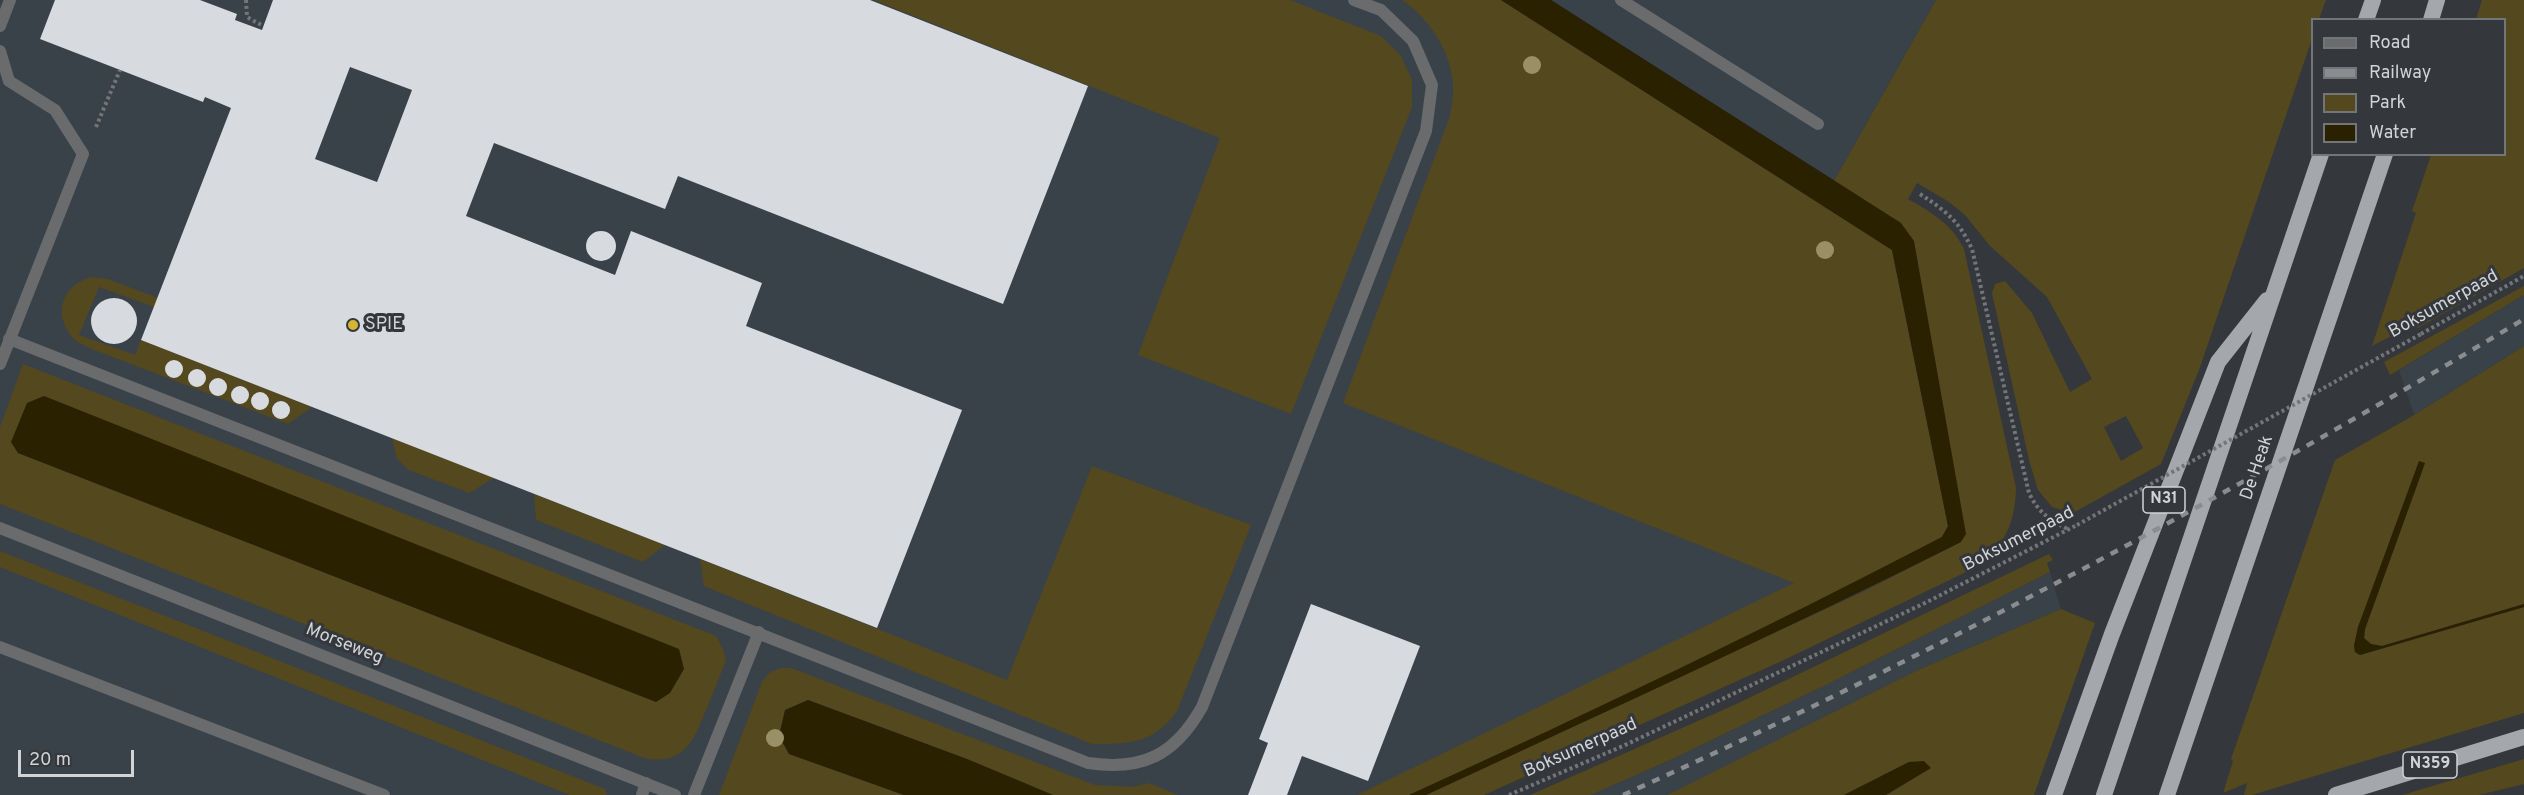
<!DOCTYPE html>
<html>
<head>
<meta charset="utf-8">
<style>
  body { margin:0 }
  #map { position:relative; width:2524px; height:795px; overflow:hidden; background:#34373b; font-family:Overpass,sans-serif }
  canvas { display:block }
  .legend { position:absolute; left:2311px; top:18px; width:195px; height:138px; box-sizing:border-box; background:#34373b; border:2px solid #737579; margin:0; padding:8px 10px; list-style:none; font-size:18px; color:#d1d3d5 }
  .legend li { display:flex; align-items:center; gap:12px; height:30px }
  .legend b { width:30px; border:2px solid #737579 }
  .scale { position:absolute; left:18px; top:750px; width:116px; height:27px; box-sizing:border-box; border:3px solid #d1d3d5; border-top:0; padding-left:8px; font-size:18px; line-height:21px; white-space:nowrap; color:#d1d3d5; -webkit-text-stroke:4px #34373b; paint-order:stroke }
</style>
</head>
<body>
<div id="map">
<canvas width="2524" height="795"></canvas>
<ul class="legend">
<li><b style="height:8px;background:#696b6d"></b>Road</li>
<li><b style="height:8px;background:#8a8d90"></b>Railway</li>
<li><b style="height:16px;background:#54481e"></b>Park</li>
<li><b style="height:16px;background:#2a2100"></b>Water</li>
</ul>
<div class="scale">20 m</div>
</div>
<script>
const c = document.querySelector('canvas').getContext('2d');
c.lineJoin = 'round';
function fillPath(path, color) { c.fillStyle = color; c.fill(path, 'evenodd'); }
function stroke(path, color, width, dash) { c.strokeStyle = color; c.lineWidth = width; c.lineCap = dash ? 'butt' : 'round'; c.setLineDash(dash || []); c.stroke(path); }
function drawText(font, color, halo, rows, align = 'center') {
  c.font = font + ' Overpass,sans-serif'; c.lineWidth = 6; c.setLineDash([]); c.textBaseline = 'middle'; c.strokeStyle = halo; c.fillStyle = color; for (const [text, x, y, turn = 0] of rows) {
    c.save(); c.translate(x, y); c.rotate((+turn || 0) * Math.PI / 180); c.textAlign = isNaN(turn) ? turn : align; if (halo) c.strokeText(text, 0, 0); c.fillText(text, 0, 0); c.restore();
  }
}
fillPath(new Path2D(`
  M0,0H1501L1948,526L1409,795H1053L967,759L789,754L904,795H0Z
  M1551,0H1936L1834,181Z
  M2524,295V346L2414,415L2399,370Z
  M2050,572L2061,609L1920,669L1667,795H1591L1668,761L1826,685Z`), '#394149');
fillPath(new Path2D(`
  M874,0H1290L1381,36L1401,56L1412,80V107L1291,414L1138,355L1220,138Z
  M1402,0H1501L1892,250L1948,526L1942,537L1828,597L1568,723L1409,795H1357L1794,583L1343,403L1450,116C1451,107 1454,96 1453,87C1452,53 1430,19 1402,0Z
  M1936,0H2326L2319,19L2312,20V39L2199,370L2161,464L2073,513L2052,507L2038,490L2029,460L1992,293L1995,284L2005,281L2032,313L2070,392L2092,379L2047,297L1990,246L1965,215L1949,202L1917,183L1908,199C1931,212 1952,224 1964,249L2016,488C2015,520 2008,533 1991,560L1784,660L1484,795H1426L1860,593L1961,542L1900,223L1834,181ZM2126,416L2143,448L2121,461L2104,427Z
  M2482,0H2524V268L2418,328L2415,324L2372,346L2416,213L2412,211L2431,155L2504,154V20L2476,19Z
  M92,277L108,279L158,298L154,307L99,287L79,335L135,355L141,340L312,407L288,424L89,348C84,345 77,343 73,338C52,315 62,284 92,277Z
  M2524,286V295L2390,375L2384,362Z
  M2524,346V604L2382,646L2371,644L2364,638L2365,629L2425,463L2358,627L2354,646L2355,652L2360,655L2524,607V713L2252,795H2244L2247,783L2223,793L2233,761L2231,759L2335,460L2414,415Z
  M23,364L716,636L723,649L726,661C719,677 713,694 706,710C694,741 683,766 644,758L0,504V427ZM11,441L656,702L18,453Z
  M392,438L494,478L469,493L409,470L397,459Z
  M1092,466L1251,525L1177,711C1154,744 1128,744 1092,744L704,586L700,559L1007,680Z
  M534,494L665,545L643,562L536,520Z
  M0,551L605,789L607,795H570L0,567Z
  M2049,554L2053,560L2047,563L2050,572L1826,685L1668,761L1591,795H1530L1732,706Z
  M2061,609L2095,623L2034,795H1886L1930,768L1909,762L1844,795H1667L1920,669Z
  M780,668H791L1095,785L1132,787L1149,783L1178,795H1053L967,759L808,700L785,710L779,736L789,754L904,795H719L762,682L769,673Z
  M2524,759V784L2479,795H2402Z`), '#54481e');
fillPath(new Path2D(`
  M1501,0H1551L1901,223L1914,241L1966,534L1961,542C1785,630 1605,712 1426,795H1409C1589,713 1767,628 1942,537L1948,526L1892,250Z
  M44,396L679,649L684,669L670,693L656,702L18,453L11,442L27,403Z
  M2419,461L2425,463L2365,629L2364,638L2371,644L2382,646L2524,604V607L2360,655L2355,652L2354,646L2358,627Z
  M808,700L967,759L1053,795H904L789,754L779,736L785,710Z
  M1924,761L1931,768L1886,795H1844L1909,762Z`), '#2a2100');
fillPath(new Path2D(`
  M55,0H200L237,14L235,20L262,30L273,0H870L1088,86L1003,304L678,176L665,209L494,143L466,216L615,275L631,231L762,283L746,326L962,410L877,628L141,340L231,108L205,97L203,102L40,39ZM350,67L412,90L377,182L315,159Z
  M586 246a15 15 0 1 1 30 0a15 15 0 1 1-30 0Z
  M91 321a23 23 0 1 1 46 0a23 23 0 1 1-46 0Z
  M165 369a9 9 0 1 1 18 0a9 9 0 1 1-18 0Z
  M188 378a9 9 0 1 1 18 0a9 9 0 1 1-18 0Z
  M209 387a9 9 0 1 1 18 0a9 9 0 1 1-18 0Z
  M231 395a9 9 0 1 1 18 0a9 9 0 1 1-18 0Z
  M251 401a9 9 0 1 1 18 0a9 9 0 1 1-18 0Z
  M272 410a9 9 0 1 1 18 0a9 9 0 1 1-18 0Z
  M1311,604L1420,646L1368,781L1302,756L1287,795H1248L1268,743L1259,739Z`), '#d7dbe0');
stroke(new Path2D(`
  M246,0L247,17L263,26
  M96,127L120,70
  M1920,194C1946,211 1959,221 1972,249L2029,493C2038,512 2050,521 2070,530
  M2421,334L2524,276
  M1509,795L1623,746L1925,603L2077,525`), '#737578', 4, [3, 3]);
stroke(new Path2D(`
  M1621,0L1818,124
  M0,26L10,0
  M0,51L9,81L55,110L83,154L0,364
  M9,339L1088,763C1143,771 1175,755 1202,707L1426,131L1432,85L1413,41L1381,10L1354,0
  M0,647L384,795
  M642,795L646,783`), '#696b6d', 12);
stroke(new Path2D(`
  M0,528L675,795
  M694,795L759,632`), '#696b6d', 12);
stroke(new Path2D(`
  M2366,20L2373,0
  M2431,20L2437,0
  M2054,795L2112,634L2218,362L2267,300
  M2104,795L2321,154
  M2167,795L2385,154
  M2336,795L2524,737`), '#a4a8ac', 16);
stroke(new Path2D(`
  M1623,795C1934,655 2232,494 2524,319`), '#8a8d90', 4.5, [8, 8]);
stroke(new Path2D(`
  M2077,525L2421,334`), '#737578', 4, [3, 3]);
c.fillStyle = '#9a9067';
for (const [x, y] of [
  [1532,65],
  [1825,250],
  [775,738]
]) { c.beginPath(); c.arc(x, y, 9, 0, 2 * Math.PI); c.fill(); }
for (const [x, y, r, color] of [
  [353,325,6,"#d5b534"]
]) { const dot = new Path2D(); dot.arc(x, y, r, 0, 2 * Math.PI); c.fillStyle = color; c.fill(dot); stroke(dot, '#34373b', 2); }
for (const [x, y, w] of [
  [2164,500,42],
  [2430,765,54]
]) { const box = new Path2D(); box.roundRect(x - w / 2, y - 13, w, 26, 4.5); c.fillStyle = '#34373b'; c.fill(box); stroke(box, '#d1d3d5', 1.5); }
drawText('bold 16px', '#d1d3d5', null, [
  ["N31",2164,500],
  ["N359",2430,765]
]);
drawText('18px', '#d1d3d5', '#34373b', [
  ["Boksumerpaad",2444,305,-29],
  ["De Heak",2258,468,-71],
  ["Boksumerpaad",2019,540,-27],
  ["Morseweg",344,645,22],
  ["Boksumerpaad",1581,749,-24]
]);
drawText('18px', '#d1d3d5', '#34373b', [
  ["SPIE",365,325]
], 'left');
</script>
</body>
</html>
